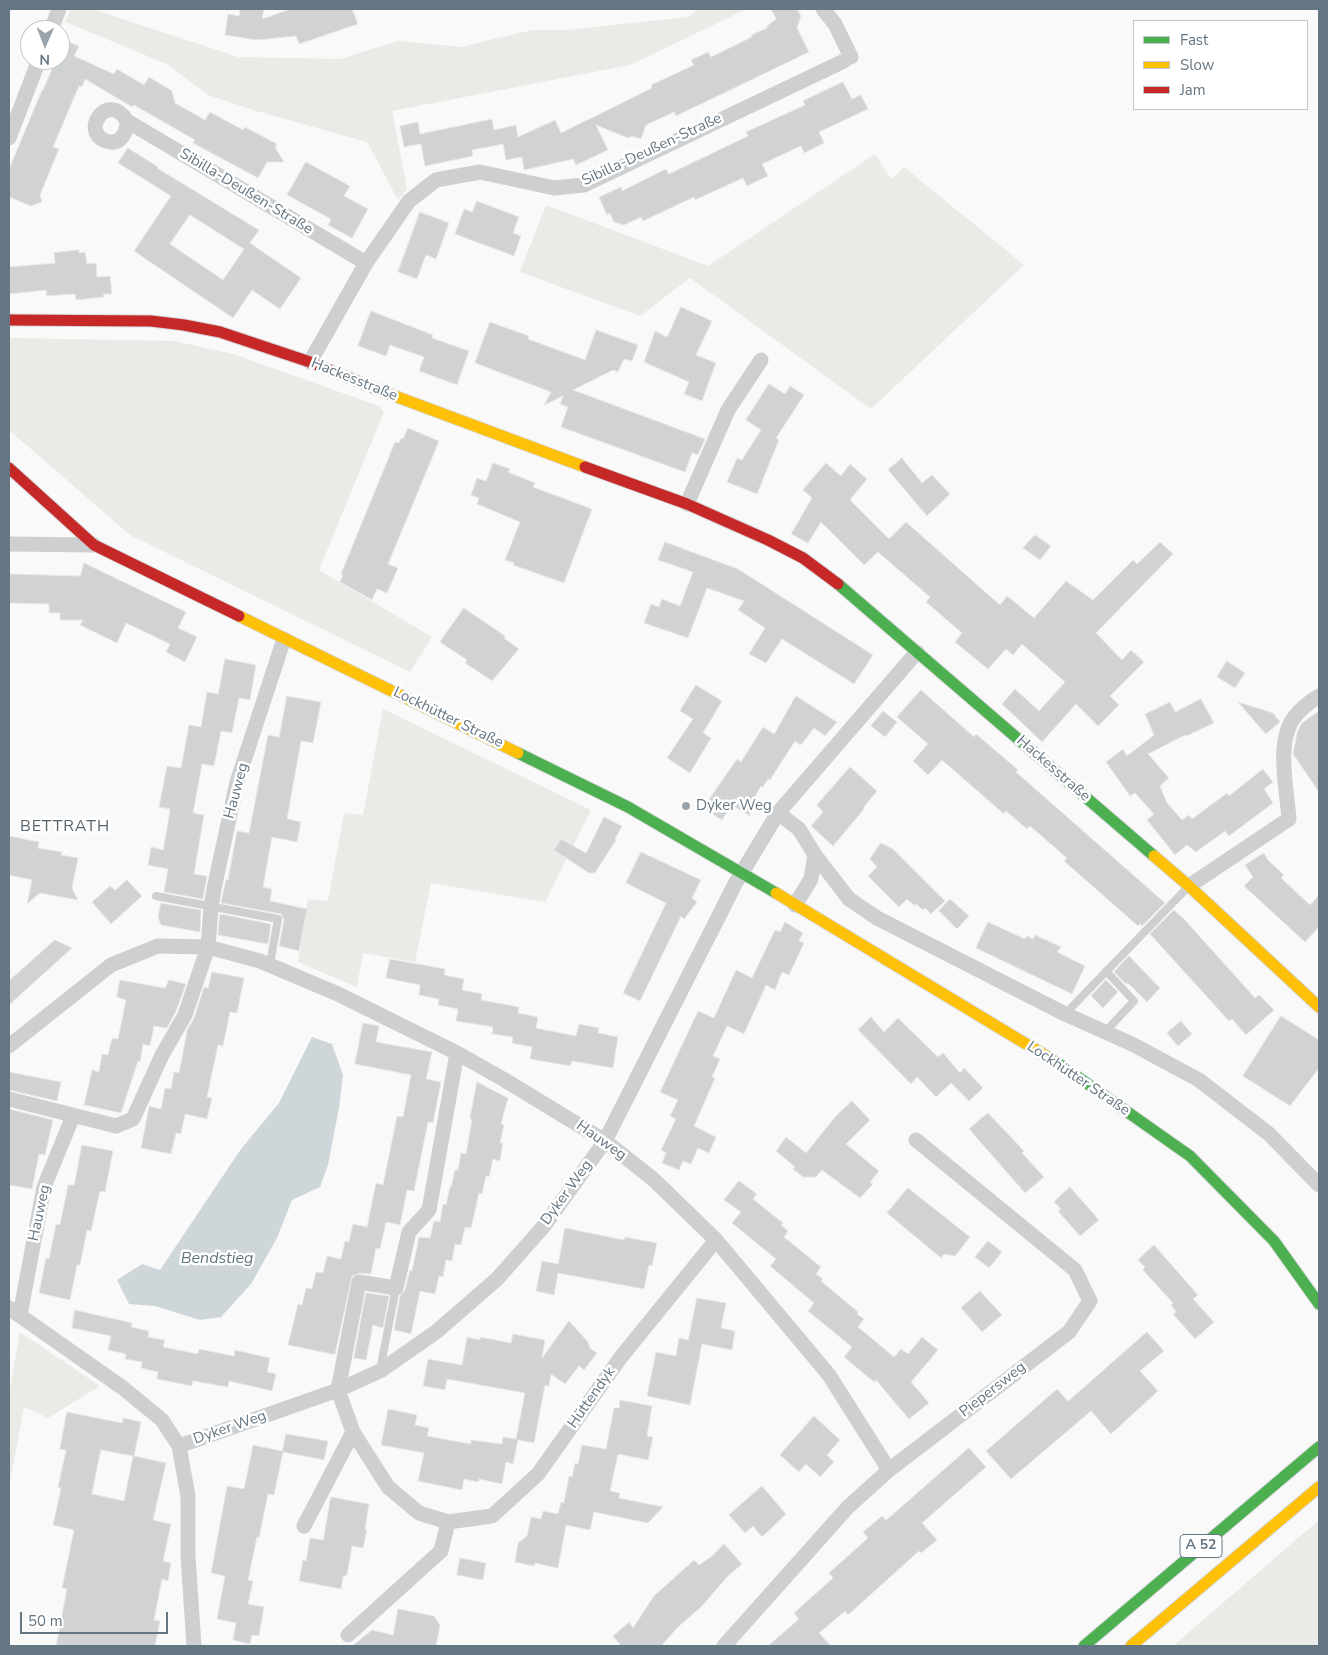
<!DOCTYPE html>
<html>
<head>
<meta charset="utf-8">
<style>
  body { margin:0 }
  #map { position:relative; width:1328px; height:1655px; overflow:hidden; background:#f9f9f9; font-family:"Nunito Sans",sans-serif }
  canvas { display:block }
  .frame { position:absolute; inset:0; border:10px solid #657683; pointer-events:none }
  .legend { position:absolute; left:1133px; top:20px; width:175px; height:90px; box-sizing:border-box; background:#fff; border:1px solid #c1c8cd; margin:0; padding:6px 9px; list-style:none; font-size:15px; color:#657683 }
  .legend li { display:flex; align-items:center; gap:10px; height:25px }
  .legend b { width:25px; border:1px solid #c1c8cd }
  .north { position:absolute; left:20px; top:20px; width:50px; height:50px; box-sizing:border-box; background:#fff; border:1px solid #c1c8cd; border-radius:50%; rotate:181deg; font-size:14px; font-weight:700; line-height:20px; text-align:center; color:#657683 }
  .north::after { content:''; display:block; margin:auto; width:18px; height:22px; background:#99a4ac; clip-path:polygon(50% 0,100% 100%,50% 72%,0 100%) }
  .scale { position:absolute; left:20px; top:1612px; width:148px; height:22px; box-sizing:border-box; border:2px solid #657683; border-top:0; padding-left:6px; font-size:15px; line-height:18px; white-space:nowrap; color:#657683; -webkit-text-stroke:4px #fff; paint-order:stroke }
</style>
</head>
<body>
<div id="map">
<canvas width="1328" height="1655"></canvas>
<div class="frame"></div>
<ul class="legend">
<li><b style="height:6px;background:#4caf50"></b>Fast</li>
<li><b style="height:6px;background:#ffc107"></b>Slow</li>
<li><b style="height:6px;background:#c62828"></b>Jam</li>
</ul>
<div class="north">N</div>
<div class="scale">50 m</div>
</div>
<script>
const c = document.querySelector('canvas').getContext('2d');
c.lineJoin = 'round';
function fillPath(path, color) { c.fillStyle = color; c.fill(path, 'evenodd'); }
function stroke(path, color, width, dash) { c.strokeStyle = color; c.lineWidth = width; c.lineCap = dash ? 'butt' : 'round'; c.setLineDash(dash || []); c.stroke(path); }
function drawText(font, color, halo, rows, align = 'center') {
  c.font = font + ' "Nunito Sans",sans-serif'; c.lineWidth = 5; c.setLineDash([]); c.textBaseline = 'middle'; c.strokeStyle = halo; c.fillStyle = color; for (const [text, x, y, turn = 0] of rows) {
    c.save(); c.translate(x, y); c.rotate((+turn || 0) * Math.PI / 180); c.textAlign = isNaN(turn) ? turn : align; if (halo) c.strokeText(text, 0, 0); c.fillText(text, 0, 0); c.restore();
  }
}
fillPath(new Path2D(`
  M71,9H92L238,57L340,59L398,41L461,47L532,30H567L688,17L699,9H747L630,65L392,111L407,189L398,200L367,142L253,110L208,95L167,64L65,22Z
  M875,154L891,179L904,167L1024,265L871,409L690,278L640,316L520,272L546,205L708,266Z
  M9,338L174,341L233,354L379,406L384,412L319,570L432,637L410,672L130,535L9,430Z
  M383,709L591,810L545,902L431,883L415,962L363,953L357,987L298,962L308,899L328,901L344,813L363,815Z
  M20,1332L100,1386L48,1418L24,1407L9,1487V1394Z
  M1319,1520V1646H1173Z`), '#e8ebe6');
fillPath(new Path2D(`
  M312,1037L332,1044L343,1075L339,1108L328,1165L320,1187L292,1200L277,1238L251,1284L221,1317L200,1320L155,1306L129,1304L117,1280L142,1264L160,1270L241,1149L279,1103Z`), '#ced6d9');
const building = new Path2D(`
  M240,9H264L262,19L291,9H352L358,24L299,44L296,36L257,40L225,35L228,14L239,16Z
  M771,9H797L801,16L797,28L809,52L676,116L674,112L646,125L641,139L632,136L628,138L596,125L608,150L576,165L573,159L524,170L522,157L506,160L503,144L472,150L473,156L425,166L421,144L404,147L400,126L418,122L420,134L492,119L494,130L516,125L518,137L555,120L561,133L652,88L651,85L694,65L691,60L708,52L711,57L752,37L751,35L767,28V26L776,19Z
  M64,40L79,46L74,56L114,74L117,69L144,85L149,77L172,91L175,103L205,120L210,112L243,130L245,127L277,144L275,147L284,162H267L258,178L193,143L195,140L134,105L132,107L85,79L82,87L79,86L53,147L59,149L40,195L42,202L31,206L9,197V169L42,90H43L56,60H60V49Z
  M843,82L852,99L861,95L868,109L819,132L824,143L804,153L801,146L762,164L768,176L747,186L743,178L695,200L694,197L643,221L641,217L624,225L614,222L610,213L607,215L599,197L621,187L622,191L666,169L669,174L748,136L746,132L805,105L803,101Z
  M128,148L158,167L157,168L259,230L250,243L301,278L280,309L252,290L233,318L134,251L171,196L118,163ZM190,215L244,249L223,280L170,244Z
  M306,162L350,186L344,196L368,209L352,238L328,225L331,219L287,195Z
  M477,201L519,217L513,233L521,236L514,256L455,234L464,209L472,212Z
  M420,212L449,223L436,259L426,255L417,279L398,272Z
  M79,250V253L85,252L87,264L96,263L97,277L110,276L112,294H103L104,297L76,300L75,294L47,296L46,290L9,294V267L55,263L54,253Z
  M681,307L712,321L696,355L716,363L702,401L684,394L689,382L644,362L655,331L667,337Z
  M371,311L433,335L432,338L469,351L457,385L419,371L424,357L390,345L386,356L358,346Z
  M490,322L529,336L528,339L585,360L596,330L638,345L632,361L624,359L618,372L613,370L573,390L705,439L698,455L692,453L685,472L561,427L568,407L560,404L563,396L544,405L551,392L475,363Z
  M769,384L785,394L790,386L804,395L776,438L779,440L757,494L727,482L737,458L742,460L761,430L746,420Z
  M408,428L439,441L388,564L398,568L387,593L377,589L372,600L340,582L343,575L341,574L395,442L399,443L401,438L403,439Z
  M902,458L922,483L932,475L950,494L927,516L888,470Z
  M493,463L510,469L508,472L535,483L533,487L592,509L564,583L513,565L514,563L505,560L520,522L477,504L479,498L471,495L477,478L486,481Z
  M826,463L841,476L850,464L867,479L850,500L889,539L906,522L1000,605L1007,596L1034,618L1066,581L1093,600L1133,560L1137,564L1160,542L1173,554L1096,633L1122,660L1131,650L1144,662L1110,696L1119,705L1098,726L1076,704L1042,742L1002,704L1015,689L1039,711L1065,682L1022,644L1013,655L1006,649L988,669L955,642L962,633L926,602L930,597L878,552L864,565L821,522L808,543L791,534L812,498L803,490Z
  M1035,535L1051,546L1040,560L1023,548Z
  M665,542L738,569L873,655L854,684L782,639L766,663L749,654L765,628L738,610L744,601L707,588L688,638L644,623L651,604L659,607L662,599L680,606L693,572L658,560Z
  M84,563L186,612L178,628L197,637L185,662L166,652L170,644L126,623L117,643L80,625L83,620H60V613H49V604L9,603V574L80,576Z
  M464,608L505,636L504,638L519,649L492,681L465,663L467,660L440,642Z
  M225,659L256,665L250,700L239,698L232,733L221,731L214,766L202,764L193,813L204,815L194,874L207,876L203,899L164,892L168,869L148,865L151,847L163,850L167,829L170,809L159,807L167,766L181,768L189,725L201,727L207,692L218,694Z
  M1227,661L1245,673L1235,688L1217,677Z
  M696,685L722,701L703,733L711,738L690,773L667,758L693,719L680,711Z
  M921,690L974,737L976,734L1010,763L1018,770L1016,772L1165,903L1142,926L1140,924L1138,926L1064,861L1067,858L1030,826L1027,829L1006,811L1004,814L942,760L928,775L913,761L928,744L897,717Z
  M287,696L321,702L313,743L301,741L287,819L301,822L297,842L272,837L263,887L272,889L270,901L307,909L299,951L279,946L284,920L281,914L221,903L226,879L228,880L237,831L249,833L268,735L279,737Z
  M796,696L837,722L825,736L814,728L801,745L795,741L770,780L768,779L763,787L761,786L750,805V816L732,805L722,820L703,808L737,759L741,762L763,727L774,734Z
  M1201,699L1214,723L1186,736L1185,735L1148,754L1169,778L1160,786L1167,803L1182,820L1189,815L1192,819L1227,793L1229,796L1263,769L1273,782L1264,789L1273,803L1229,836L1225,831L1196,852L1187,845L1175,855L1147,820L1154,814L1135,793L1130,796L1106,762L1123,749L1127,756L1154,735L1145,714L1170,702L1175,712Z
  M1238,702L1273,713L1280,722L1266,734Z
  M883,711L897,722L885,737L871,726Z
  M1319,711V792L1293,754L1297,733L1301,724Z
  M850,767L877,791L863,808L864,809L833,846L811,826L823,812L817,805Z
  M604,817L622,826L615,839L616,840L595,873H589L554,850L561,839L586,853Z
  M9,836L39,842L38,848L62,852L61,855L78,858L72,888L78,900L40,893L27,904L32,880L9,875Z
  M881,843L893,849L945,901L931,914L925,908L923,910L916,904L915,906L907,899L899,907L868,876L877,867L870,859Z
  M641,852L701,880L692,898L697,902L684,919L681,916L640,1001L623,993L666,903L626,883Z
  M1264,853L1268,860L1284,875L1281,878L1310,905L1319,895V927L1305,942L1244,886L1253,877L1245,865Z
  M127,880L142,896L111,924L92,902L110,886L115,890Z
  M950,899L969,916L957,929L939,911Z
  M161,903L201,910L200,932L161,925L158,918Z
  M1174,910L1184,919L1255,998L1259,995L1274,1010L1246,1035L1232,1019L1229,1021L1150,934Z
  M220,914L271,924L268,944L218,935Z
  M785,922L803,933L799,941L804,943L789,975L782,972L775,990L766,985L744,1034L727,1026L713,1056L720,1059L712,1077L715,1078L694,1126L716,1137L709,1153L698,1148L691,1164L683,1161L679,1170L662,1163L666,1153L661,1150L676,1119L670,1116L678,1100L660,1092L698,1011L714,1018L736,970L752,978L775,930L780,932Z
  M988,922L1025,939L1027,936L1033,939L1035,935L1061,947L1057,952L1085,966L1072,994L976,948Z
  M55,940L72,948L9,1005V981Z
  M1129,956L1160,988L1147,1002L1128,983L1126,984L1114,972Z
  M390,959L445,969L444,975L464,979L462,990L482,994L481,1000L519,1007L518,1013L538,1017L536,1028L576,1036L579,1024L599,1028L598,1033L618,1037L613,1068L572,1061L570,1066L530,1059L532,1047L512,1043L513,1037L492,1034L493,1027L456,1021L458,1009L438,1005L439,999L419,995L420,985L386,978Z
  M212,972L244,978L237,1013L230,1012L223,1046L218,1045L207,1097L212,1098L207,1119L185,1114L181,1134L176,1133L171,1154L141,1148L149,1107V1106L161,1109L165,1088L171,1089L174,1072L179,1073L187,1032H186L194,1018L204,987L208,988Z
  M120,980L165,988L169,980L186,984L176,1011L167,1028L154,1026L150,1046L143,1044L140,1062L138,1061L121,1113L84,1105L92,1070L99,1072L102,1054L108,1055L112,1038L118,1039L126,1000L117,997Z
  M1106,980L1118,992L1103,1008L1091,996Z
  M1281,1016L1319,1040V1068L1290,1106L1243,1076Z
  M871,1017L884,1032L898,1018L938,1057L943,1053L960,1073L964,1068L983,1088L969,1101L951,1083L936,1097L917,1077L911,1084L858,1030Z
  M1181,1021L1192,1034L1178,1046L1167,1033Z
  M363,1023L379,1026L376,1042L432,1052L426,1079L441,1082L433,1123L428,1122L414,1191L407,1190L400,1225L386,1222L380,1249L376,1248L371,1274L360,1273L352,1276L335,1354H332L288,1345L298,1304L302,1305L306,1288L312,1289L316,1272L323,1273L327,1256L341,1259L345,1241L349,1242L353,1224L367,1227L376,1183L383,1185L397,1116L403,1117L411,1075L355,1064Z
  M9,1072L61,1082L57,1101L9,1090Z
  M477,1082L508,1098L501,1124L504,1125L500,1143H503L500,1161L493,1159L489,1177L486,1176L482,1194L479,1193L471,1228L465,1227L461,1245L455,1244L452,1261L446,1260L443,1277L439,1276L435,1294L420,1291L411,1334L394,1330L400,1296L405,1290L410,1270L412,1271L419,1237L430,1238L434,1221L440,1222L443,1204L446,1205L450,1187H451L455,1170H458L461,1153L466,1154L472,1120L470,1119Z
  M852,1101L870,1120L846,1144L879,1171L870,1182L873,1184L860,1198L822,1170L816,1177H803L793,1169L795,1167L776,1151L786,1137L806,1153L836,1116Z
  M9,1109L53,1120L45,1155L39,1154L32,1189L9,1185Z
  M988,1113L1024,1151L1022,1153L1044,1177L1025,1193L969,1129Z
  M82,1145L113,1151L105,1192L100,1191L91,1231L87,1230L80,1265H77L70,1300L39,1293L46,1258L49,1259L56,1224L60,1225L68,1185H74Z
  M739,1181L757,1194L753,1199L783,1223L781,1225L788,1231L784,1237L821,1267L816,1274L823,1279L821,1281L858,1312L857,1314L864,1319L858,1327L894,1357L901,1349L908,1354L922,1337L938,1350L911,1382L929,1403L909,1419L876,1380L874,1382L844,1357L852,1347L808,1311L814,1303L770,1266L776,1259L732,1223L741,1212L724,1200Z
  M1070,1187L1099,1220L1080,1236L1058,1211L1061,1209L1054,1202Z
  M908,1188L970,1237L955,1256L944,1254L941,1258L887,1213Z
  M565,1228L624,1240L625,1237L657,1243L652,1266L649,1265L644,1289L558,1273L554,1295L536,1291L542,1261L558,1264Z
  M988,1241L1002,1252L989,1268L975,1257Z
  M1154,1245L1198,1295L1193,1299L1214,1322L1195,1339L1173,1314L1176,1312L1171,1305L1173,1303L1143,1270L1145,1267L1138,1260Z
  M980,1291L1002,1315L982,1332L961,1308Z
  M366,1293L389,1296L383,1328L373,1325L366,1360L354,1358Z
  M697,1298L726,1303L721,1328L735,1331L732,1350L702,1344L690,1405L647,1396L656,1352L676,1356L679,1338L688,1340Z
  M75,1310L132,1323L131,1327L149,1331L148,1337L165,1340L163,1347L198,1354L199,1349L234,1356L235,1350L270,1358L267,1372L276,1374L272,1391L229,1381L228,1387L193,1381L192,1386L157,1379L158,1372L141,1368L142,1362L125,1359L126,1354L108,1350L111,1336L72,1328Z
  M569,1321L588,1342L590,1348L597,1353L584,1370L579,1366L565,1384L551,1374L549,1386L545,1385L534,1443L518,1440L513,1464L506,1462L502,1484L479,1479L478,1482L464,1479L462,1490L418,1481L424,1453L381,1445L388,1409L417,1415L415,1425L429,1428L427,1436L471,1444V1440L502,1444L503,1437L516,1439L525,1393L447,1379L445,1390L423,1386L428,1359L462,1365L467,1337L480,1340V1337L511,1343L513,1334L545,1340L542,1358Z
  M1147,1332L1164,1351L1140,1371L1158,1391L1111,1434L1091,1411L1011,1479L986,1451L1057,1389L1068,1401Z
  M620,1400L652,1406L647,1436L653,1437L648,1460L618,1454L610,1491L620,1493L619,1498L663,1507L648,1523L594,1512L590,1530L566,1525L558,1568L535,1563L534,1566L515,1562L518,1543L527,1536L531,1517L541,1519L543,1511L558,1514L561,1502L564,1503L569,1476L572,1477L575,1463L578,1464L582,1445L606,1449L614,1408H619Z
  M67,1412L122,1423L123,1418L141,1422L134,1456L166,1463L153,1520L171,1524L163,1561L171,1563L168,1581L162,1579L154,1620L160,1621L155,1646H56L67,1589L62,1588L74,1530L53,1525L61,1488L58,1487L66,1450L60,1449ZM101,1450L133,1456L124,1501L92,1494Z
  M814,1416L840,1440L827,1455L834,1462L820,1477L806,1464L799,1472L780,1455Z
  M286,1434L328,1441L324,1460L283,1452L274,1495L268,1494L259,1538L257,1537L248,1580L253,1581L248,1604L264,1607L259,1636L252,1635L250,1644L233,1640L236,1623L217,1619L225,1576L211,1573L227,1486L244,1489L253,1445L282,1451Z
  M969,1448L986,1467L922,1523L937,1540L921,1553L919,1551L848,1615L845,1611L819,1633L831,1646H768L799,1619L794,1613L833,1578L829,1573L868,1538L863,1532L882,1516L886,1520Z
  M762,1486L786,1514L762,1537L753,1526L745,1533L729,1515Z
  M331,1497L369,1504L365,1529L367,1530L363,1548L352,1546L347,1575L343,1577L341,1589L299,1581L303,1560L306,1561L310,1538L323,1540Z
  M724,1544L742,1564L727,1577L701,1607L678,1627L661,1646H621L613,1636L629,1622L633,1628L654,1596L694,1560L699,1565L711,1557Z
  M460,1558L486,1563L483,1580L457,1575Z
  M398,1609L434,1616L440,1625L436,1646H352L372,1630L393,1635Z`);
fillPath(building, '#d0d2d3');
stroke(building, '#e8e8e8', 1);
const fast = new Path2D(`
  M838,584L1154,856
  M518,753L628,807L776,893
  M1046,1056L1065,1068L1190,1156L1274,1241L1319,1304
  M1084,1646L1319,1447`);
const slow = new Path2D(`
  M384,392L585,467
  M239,616L518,753
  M1154,856L1189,886L1319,1007
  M776,893L1046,1056
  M1131,1646L1319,1487`);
const jam = new Path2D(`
  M9,320L151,321L184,325L220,332L310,362L384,392
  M585,467L687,504L768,540L803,558L838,584
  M9,468L94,545L239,616`);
stroke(fast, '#d5d6d7', 13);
stroke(slow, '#d5d6d7', 13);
stroke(jam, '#d5d6d7', 13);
stroke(new Path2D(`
  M156,896L278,919L270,964
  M1065,1014L1189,886
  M1105,1032L1134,1001L1106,971
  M380,1370L396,1288`), '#cecfd0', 8);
stroke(new Path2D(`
  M823,9L835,24L851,57
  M51,30L59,9
  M127,121C127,133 120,146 106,141C79,131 109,90 127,121L366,263
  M9,138L39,60
  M310,362L366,263L409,201L436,180L480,172L554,188L584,185L844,61
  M687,504L728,410L761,360
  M9,544L94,545
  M778,813L799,829L815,855L849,899L877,918L1065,1014L1132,1044L1199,1080L1269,1134L1319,1185
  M1189,886L1289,819C1287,790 1276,744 1293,719C1300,709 1309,702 1319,696
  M795,905L811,879L815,855
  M9,1046L111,965L158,946L208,947L260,961L338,994L457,1053L503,1079L605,1141L653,1179L716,1240L829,1375L889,1470
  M457,1053L429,1210L409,1232L396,1288L359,1282L338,1390L353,1432L388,1487L419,1513L448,1522L492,1516L538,1474L621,1357L716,1240
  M9,1099L116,1126L133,1119L162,1055L185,1015L208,947L211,907L215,884L237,782L284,639
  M9,1308L123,1388L162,1420L179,1446L188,1496V1556L194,1646
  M20,1315L44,1187L73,1116
  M179,1446L338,1390L380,1371L436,1332L497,1279L544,1226L605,1141L735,884L778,813L917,652
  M304,1526L353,1432
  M348,1635L441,1551L448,1522
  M724,1646L848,1507L889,1470L1069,1332L1090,1301L1075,1270L916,1140`), '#cecfd0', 15);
stroke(fast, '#4caf50', 11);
stroke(slow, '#ffc107', 11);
stroke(jam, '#c62828', 11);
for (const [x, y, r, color] of [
  [686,806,5,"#99a4ac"]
]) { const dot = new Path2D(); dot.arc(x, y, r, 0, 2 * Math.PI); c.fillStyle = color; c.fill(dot); stroke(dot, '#fff', 2); }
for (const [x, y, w] of [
  [1201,1546,42]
]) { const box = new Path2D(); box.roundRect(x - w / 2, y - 11.5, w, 23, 4); c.fillStyle = '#fff'; c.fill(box); stroke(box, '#657683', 1); }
drawText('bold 14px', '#657683', null, [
  ["A 52",1201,1546]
]);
drawText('15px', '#657683', '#fff', [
  ["Sibilla-Deußen-Straße",652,150,-25],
  ["Sibilla-Deußen-Straße",246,192,31],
  ["Hackesstraße",354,380,22],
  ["Lockhütter Straße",448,718,26],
  ["Hackesstraße",1053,769,41],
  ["Hauweg",237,791,-75],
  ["Lockhütter Straße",1078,1079,34],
  ["Hauweg",601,1141,35],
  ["Dyker Weg",567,1193,-54],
  ["Hauweg",40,1213,-78],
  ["Piepersweg",993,1390,-38],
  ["Hüttendyk",592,1398,-55],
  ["Dyker Weg",230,1428,-19]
]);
drawText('15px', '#657683', '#fff', [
  ["Dyker Weg",696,806]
], 'left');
c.letterSpacing = '1px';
drawText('16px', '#57646e', '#fff', [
  ["BETTRATH",65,827]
]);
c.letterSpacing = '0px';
drawText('italic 16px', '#60757c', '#fff', [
  ["Bendstieg",217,1259]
]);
</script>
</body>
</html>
